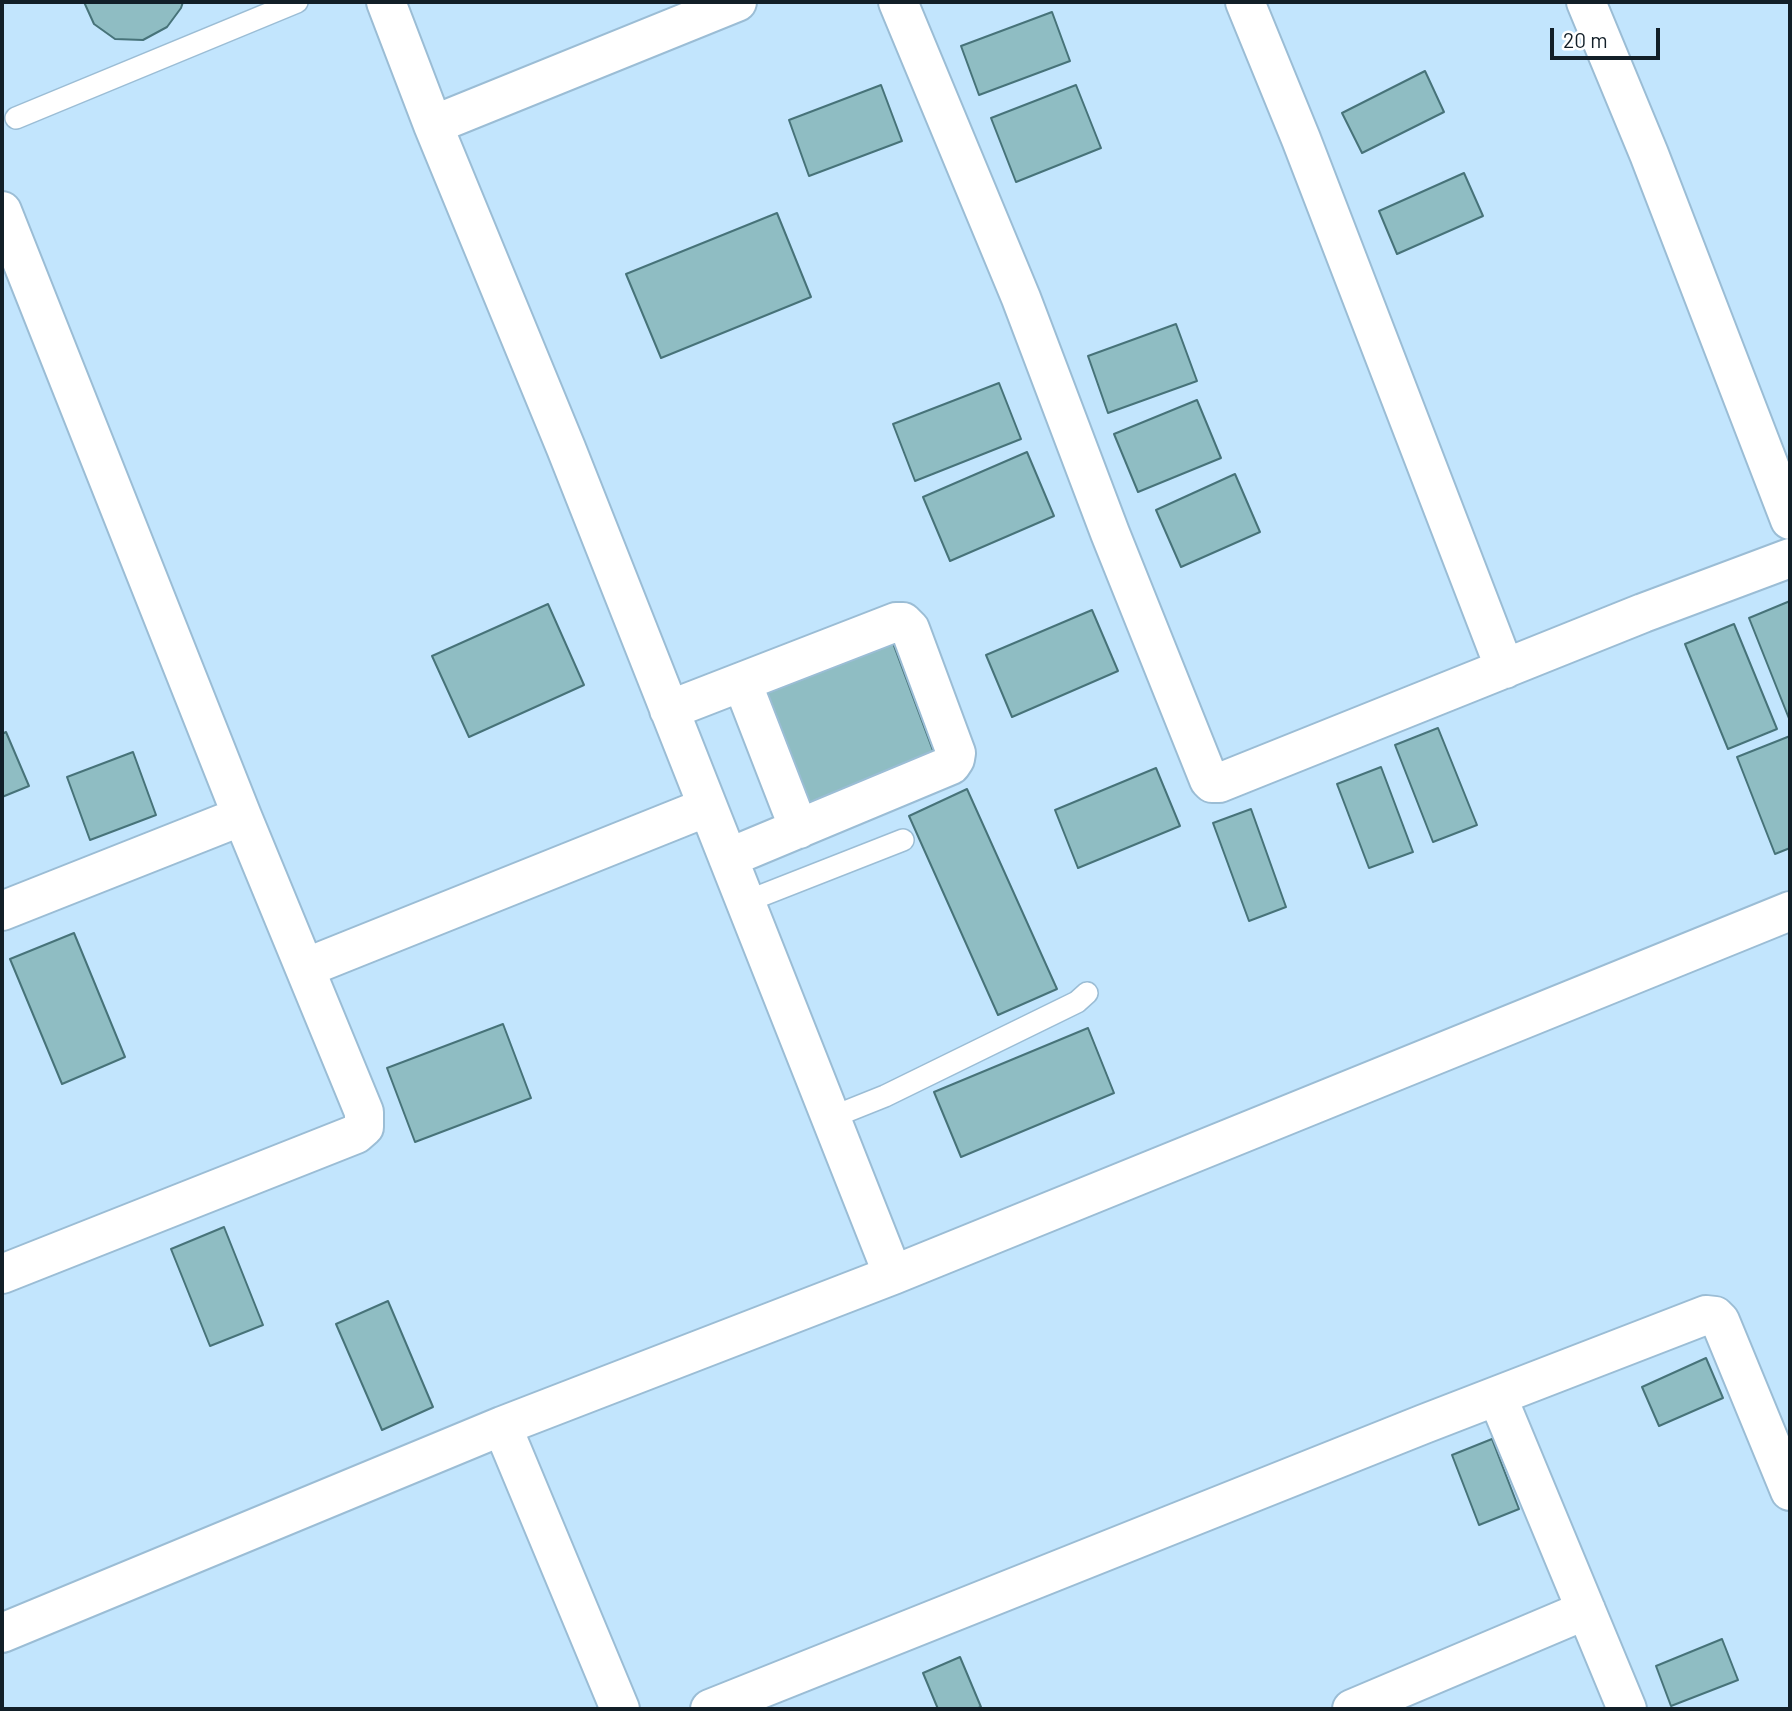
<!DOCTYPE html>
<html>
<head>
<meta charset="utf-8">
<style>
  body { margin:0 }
  #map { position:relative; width:1792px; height:1711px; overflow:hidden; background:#c2e5fd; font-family:Barlow,sans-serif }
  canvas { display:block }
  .frame { position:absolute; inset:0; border:4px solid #121f28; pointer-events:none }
  .scale { position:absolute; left:1550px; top:28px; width:110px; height:32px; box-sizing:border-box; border:4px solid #121f28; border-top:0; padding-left:9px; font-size:21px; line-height:24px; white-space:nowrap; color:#121f28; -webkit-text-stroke:5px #fff; paint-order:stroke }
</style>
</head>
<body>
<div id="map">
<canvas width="1792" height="1711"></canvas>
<div class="frame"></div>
<div class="scale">20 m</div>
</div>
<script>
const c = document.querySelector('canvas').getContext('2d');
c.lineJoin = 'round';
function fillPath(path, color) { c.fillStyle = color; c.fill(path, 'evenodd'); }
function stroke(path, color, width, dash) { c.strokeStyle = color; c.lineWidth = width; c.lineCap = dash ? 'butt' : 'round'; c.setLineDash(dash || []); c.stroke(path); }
const building = new Path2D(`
  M84,2H183L181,8L167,27L143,40L115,39L94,24Z
  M1052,12L1070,61L979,95L961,46Z
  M1425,71L1444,112L1362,153L1342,113Z
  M881,85L902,141L809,176L789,120Z
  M1076,85L1101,148L1016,182L991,118Z
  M1464,173L1483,216L1397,254L1379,211Z
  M777,213L811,297L661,358L626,274Z
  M1176,324L1197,381L1108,413L1088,356Z
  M999,383L1021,439L915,481L893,424Z
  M1197,400L1221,458L1138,492L1114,434Z
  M1027,452L1054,516L950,561L923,497Z
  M1235,474L1260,532L1181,567L1156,510Z
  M1790,601V721L1749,618Z
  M548,604L584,685L469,737L432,656Z
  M1092,610L1118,671L1012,717L986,655Z
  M1734,624L1777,729L1728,749L1685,644Z
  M890,635L935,756L804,806L758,686Z
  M1438,728L1477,825L1433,842L1395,745Z
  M6,732L29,786L2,797V734Z
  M1790,736V848L1775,854L1737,757Z
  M133,752L156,815L90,840L67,777Z
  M1381,767L1413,852L1369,868L1337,784Z
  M1156,768L1180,826L1078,868L1055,810Z
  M967,789L1057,989L998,1015L909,816Z
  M1251,809L1286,907L1249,921L1213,823Z
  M74,933L125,1057L62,1084L10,959Z
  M503,1024L531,1098L415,1142L387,1068Z
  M1088,1028L1114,1093L961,1157L934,1092Z
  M224,1227L263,1325L210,1346L171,1249Z
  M388,1301L433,1407L382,1430L336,1324Z
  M1706,1358L1723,1398L1659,1426L1642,1387Z
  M1492,1439L1519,1509L1479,1525L1452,1455Z
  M1722,1639L1738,1680L1671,1706L1656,1666Z
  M960,1657L981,1707L975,1709H938L923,1673Z`);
fillPath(building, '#8fbdc3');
stroke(building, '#477379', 2);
const service = new Path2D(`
  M16,118L297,2
  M745,902L903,840
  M830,1118L885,1096L1077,1002L1087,993`);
const minor = new Path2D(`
  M386,2L433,125L566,448L893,1275
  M898,2L1021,298L1110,533L1209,780L1212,783H1219L1643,613L1790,558
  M1245,2L1301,139L1505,669
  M1586,2L1649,154L1790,520
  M433,125L737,2
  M2,211L242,816L364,1112V1127L356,1134L2,1274
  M742,682L799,829
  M669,710L896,622H903L910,629L956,753L955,759L951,765L728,858
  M2,911L242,816
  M305,968L707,807
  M1497,1396L1627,1709
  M502,1426L620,1709
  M2,1633L502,1426L893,1275L1790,911
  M710,1709L1424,1424L1706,1315L1715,1316L1720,1321L1790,1491
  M1352,1709L1586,1610`);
stroke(service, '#9bbdd5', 24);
stroke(minor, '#9bbdd5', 42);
stroke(service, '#fff', 21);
stroke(minor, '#fff', 38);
</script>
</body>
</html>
